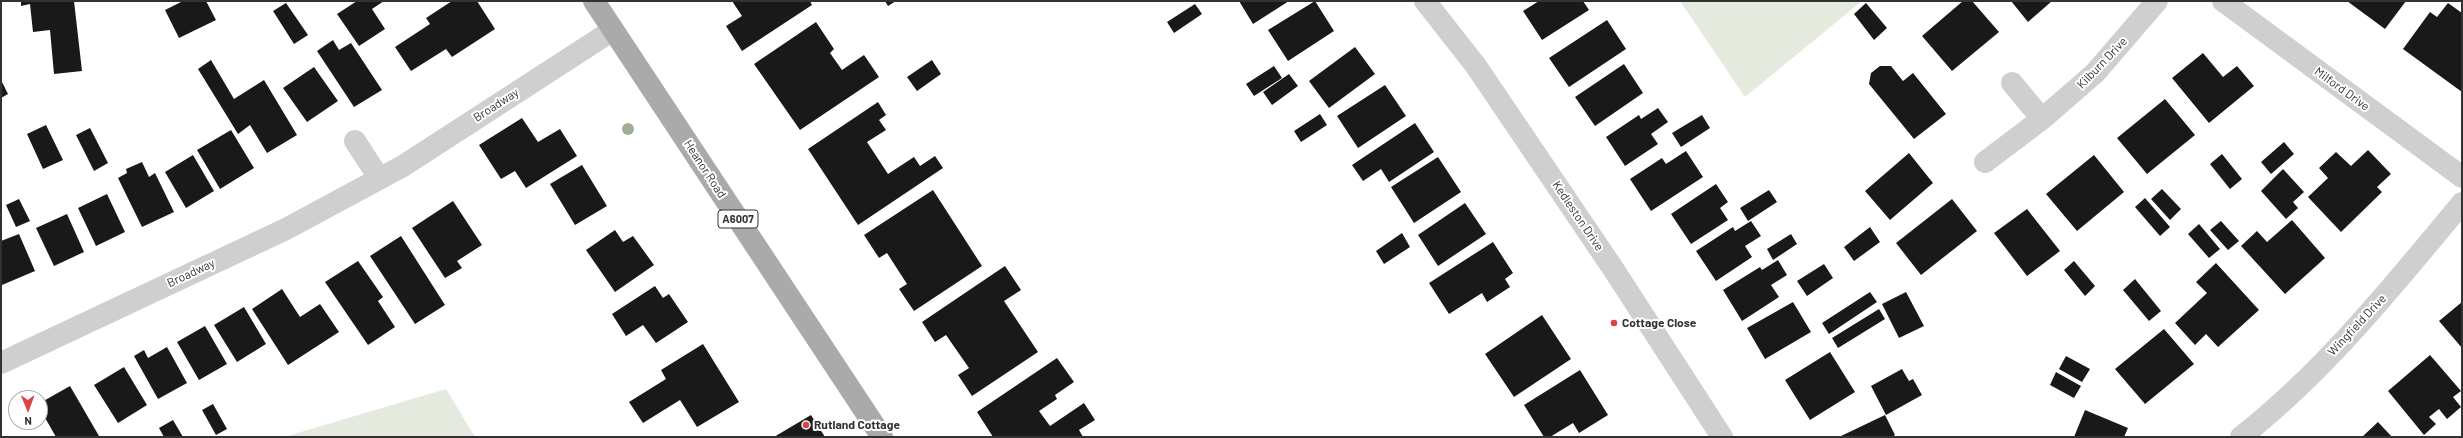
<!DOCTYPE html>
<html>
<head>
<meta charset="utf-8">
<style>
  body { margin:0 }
  #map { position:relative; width:2463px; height:438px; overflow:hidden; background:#fff; font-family:Barlow,sans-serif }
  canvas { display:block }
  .frame { position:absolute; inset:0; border:2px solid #323232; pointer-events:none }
  .north { position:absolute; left:8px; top:390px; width:40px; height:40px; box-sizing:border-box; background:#fff; border:1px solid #adadad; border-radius:50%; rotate:179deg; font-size:11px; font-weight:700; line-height:16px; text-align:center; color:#323232 }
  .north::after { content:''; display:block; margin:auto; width:14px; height:18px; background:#db4246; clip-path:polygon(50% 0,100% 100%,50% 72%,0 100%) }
</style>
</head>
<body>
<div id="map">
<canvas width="2463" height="438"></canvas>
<div class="frame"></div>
<div class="north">N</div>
</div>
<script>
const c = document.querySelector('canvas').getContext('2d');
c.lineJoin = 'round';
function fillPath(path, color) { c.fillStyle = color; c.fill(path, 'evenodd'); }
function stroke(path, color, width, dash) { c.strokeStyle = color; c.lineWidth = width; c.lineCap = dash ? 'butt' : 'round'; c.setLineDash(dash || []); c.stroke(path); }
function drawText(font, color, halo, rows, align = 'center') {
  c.font = font + ' Barlow,sans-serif'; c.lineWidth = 4; c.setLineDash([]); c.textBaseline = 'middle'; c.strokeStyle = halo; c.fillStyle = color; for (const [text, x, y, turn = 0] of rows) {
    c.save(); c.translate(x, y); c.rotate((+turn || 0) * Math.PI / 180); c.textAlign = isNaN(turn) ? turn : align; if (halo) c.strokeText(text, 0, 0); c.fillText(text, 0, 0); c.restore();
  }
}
fillPath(new Path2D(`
  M1680,1H1862L1745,97Z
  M446,389L475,437H284Z`), '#e4eade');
fillPath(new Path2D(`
  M21,1H74L82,71L54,74L50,30L33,32L30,4L21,6Z
  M183,1H206L216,20L179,38L165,10Z
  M357,1H384L372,9L385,29L359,46L337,14Z
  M452,1H477L495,29L452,57L446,49L411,71L395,47L430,24L426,18Z
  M732,1H810L812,5L742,51L726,26L742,16Z
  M885,1H896L888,6Z
  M1239,1H1289L1253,24Z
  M1315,1L1334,31L1288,61L1268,30Z
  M1539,1H1583L1589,10L1542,40L1523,11Z
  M1963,1H1972L1999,32L1952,71L1922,36Z
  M2011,1H2052L2028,22Z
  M2347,1H2406L2385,29Z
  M286,3L308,35L294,44L273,11Z
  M1866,3L1887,28L1874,40L1854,14Z
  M2448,3L2462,13V92L2403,49L2430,12L2437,17Z
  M1195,4L1202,14L1174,33L1167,22Z
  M1607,20L1626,49L1569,87L1549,58Z
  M816,22L834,49L830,53L842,70L864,55L879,77L800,130L754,64Z
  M333,40L339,50L351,43L382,90L354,107L317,51Z
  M1355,47L1375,74L1329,108L1309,81Z
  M2203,53L2223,77L2237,66L2254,86L2209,123L2172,78Z
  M211,60L234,99L264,80L297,135L267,153L250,125L238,134L198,69Z
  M932,60L941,74L917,91L907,77Z
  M1624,64L1643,93L1595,126L1575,97Z
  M1274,66L1282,78L1254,96L1246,84Z
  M1880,66H1891L1903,81L1913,73L1946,114L1914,139L1869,84L1871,73Z
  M314,67L338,101L307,122L283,88Z
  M1289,74L1298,86L1272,105L1263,92Z
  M1,80L8,94L1,98Z
  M1385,85L1406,116L1358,148L1337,116Z
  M2165,99L2195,135L2147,174L2117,138Z
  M878,102L886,115L879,120L886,130L867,142L888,174L914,157L920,166L935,156L943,168L858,225L808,149Z
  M1658,108L1668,122L1651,134L1658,144L1625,166L1606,137L1639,115L1641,119Z
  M1320,114L1327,125L1301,142L1294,131Z
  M1702,115L1710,128L1681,147L1672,133Z
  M522,118L538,142L560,129L577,156L526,188L515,171L501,179L479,145Z
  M1415,123L1434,152L1389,182L1381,169L1363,181L1352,165Z
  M46,125L63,160L43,169L27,134Z
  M90,128L108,163L94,171L76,135Z
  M231,130L254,168L220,189L197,150Z
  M2284,142L2294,154L2271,174L2261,162Z
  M2368,150L2391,174L2377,187L2382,192L2341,232L2308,197L2328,178L2319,168L2336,152L2351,166Z
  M1686,151L1703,177L1651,211L1630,179L1662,158L1666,164Z
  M1909,153L1933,183L1890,220L1865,191Z
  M2222,154L2242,179L2230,189L2210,164Z
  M193,155L214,191L186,208L165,172Z
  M2094,155L2124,192L2077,231L2046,194Z
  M1438,157L1461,192L1414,223L1391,187Z
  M142,162L149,177L155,173L174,212L142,227L118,178L127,173L126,169Z
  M582,165L607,206L575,225L550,184Z
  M2283,169L2304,192L2293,202L2298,208L2286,219L2261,191Z
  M1716,184L1728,202L1720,208L1728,220L1691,244L1671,214Z
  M2162,189L2181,209L2170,220L2151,199Z
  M933,190L982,266L914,311L899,289L907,284L896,267L887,253L879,258L864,235Z
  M1769,190L1777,202L1748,221L1740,208Z
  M107,194L125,232L96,246L78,208Z
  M2145,198L2170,227L2160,236L2135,207Z
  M19,199L30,221L16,227L6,205Z
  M1952,199L1977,231L1921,275L1896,243Z
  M453,201L482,245L457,261L462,268L445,278L412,228Z
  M1465,203L1486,234L1438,266L1418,235Z
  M2027,209L2060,251L2027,276L1994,233Z
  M67,214L84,252L54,266L36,228Z
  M2292,220L2325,258L2285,294L2241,246L2257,231L2267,242Z
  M1751,221L1761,236L1745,246L1752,257L1716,281L1696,251L1733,227L1735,231Z
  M2221,221L2239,241L2228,250L2210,230Z
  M2199,224L2220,249L2209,258L2188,234Z
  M1870,227L1880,242L1854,261L1844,247Z
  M615,230L623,242L633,236L654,265L615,292L586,250Z
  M1402,233L1410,247L1384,264L1376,251Z
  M19,234L35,271L2,285L1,241Z
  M1791,234L1797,244L1773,260L1767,249Z
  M401,236L445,305L415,324L370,256Z
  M1493,242L1513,273L1505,279L1510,287L1487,302L1482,293L1449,314L1429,283Z
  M1778,260L1787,275L1771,285L1779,297L1742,321L1723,290L1760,267L1762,270Z
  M358,261L383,297L378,301L395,327L368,345L325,282Z
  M2074,261L2095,286L2085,296L2064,270Z
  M2216,263L2259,310L2218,347L2206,334L2195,345L2175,323L2207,293L2196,282Z
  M1824,264L1833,278L1807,296L1797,281Z
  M1005,266L1021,290L1004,301L1038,352L972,396L958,375L969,368L946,335L935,342L922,322Z
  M2135,279L2161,311L2149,321L2123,290Z
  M655,286L663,298L669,294L688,322L656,343L643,325L626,336L612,314Z
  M282,289L300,317L320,304L339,332L288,365L252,309Z
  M1870,292L1877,302L1829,334L1822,323Z
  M1906,292L1924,326L1899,338L1882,304Z
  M1793,302L1811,332L1765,359L1747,328Z
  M2462,302V348L2439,321Z
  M244,307L266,344L237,362L214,325Z
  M1879,309L1885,319L1838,348L1832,338Z
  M1542,315L1571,359L1514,397L1485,354Z
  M205,326L227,364L199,380L177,342Z
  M2164,329L2194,364L2145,404L2115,369Z
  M703,344L739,402L697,427L680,400L643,423L629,402L666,379L661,370Z
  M167,347L187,383L158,399L134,356L144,350L148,358Z
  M1830,352L1855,392L1810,420L1785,380Z
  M2430,355L2461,391L2453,397L2461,407L2447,419L2439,409L2429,417L2436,424L2424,435L2388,391Z
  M2066,356L2090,369L2082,382L2059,369Z
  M1057,358L1074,382L1055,395L1057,399L1039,411L1050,426L1084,403L1095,420L1079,430L1083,437H993L977,412Z
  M124,367L147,405L118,423L94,385Z
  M1902,369L1909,381L1913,379L1922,395L1886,415L1871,386Z
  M1580,370L1608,415L1579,433L1573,423L1550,437H1544L1524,405Z
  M2056,372L2081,386L2074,398L2050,385Z
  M70,386L99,436L97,437H56L40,409V403Z
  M213,404L227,429L216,435L202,410Z
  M2085,410L2128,428L2124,437H2074Z
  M811,415L825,437H774Z
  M1885,415L1895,435L1892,437H1839Z
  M173,420L183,437H164L159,428Z
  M2378,422L2392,437H2362Z`), '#191919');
stroke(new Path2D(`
  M1425,1L1476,66L1614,270L1722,437
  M2223,1L2462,177
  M2012,83L2042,119
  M355,141L379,178
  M1985,162L2042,119L2095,73L2157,1
  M1,363L286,229L403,166L613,30
  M2241,437C2325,371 2394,285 2462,203`), '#cfcfcf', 22);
stroke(new Path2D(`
  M594,1L882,437`), '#aaa', 22);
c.fillStyle = '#a0ae96';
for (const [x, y] of [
  [628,129]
]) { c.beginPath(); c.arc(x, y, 6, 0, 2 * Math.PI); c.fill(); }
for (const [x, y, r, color] of [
  [1614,323,4,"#db4246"],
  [806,425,4,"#db4246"]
]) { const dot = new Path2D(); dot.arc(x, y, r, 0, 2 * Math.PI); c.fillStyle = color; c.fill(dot); stroke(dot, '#fff', 1.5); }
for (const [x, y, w] of [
  [738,219,40]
]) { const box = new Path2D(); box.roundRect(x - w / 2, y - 9, w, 18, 3); c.fillStyle = '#fff'; c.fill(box); stroke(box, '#323232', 1); }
drawText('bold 11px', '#323232', null, [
  ["A6007",738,219]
]);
drawText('12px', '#323232', '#fff', [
  ["Kilburn Drive",2102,63,-46],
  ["Milford Drive",2342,89,36],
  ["Broadway",496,105,-33],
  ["Heanor Road",705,169,57],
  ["Kedleston Drive",1578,216,56],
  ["Broadway",191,273,-25],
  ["Wingfield Drive",2357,325,-47]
]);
drawText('bold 12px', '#323232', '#fff', [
  ["Cottage Close",1622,323],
  ["Rutland Cottage",814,425]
], 'left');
</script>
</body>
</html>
